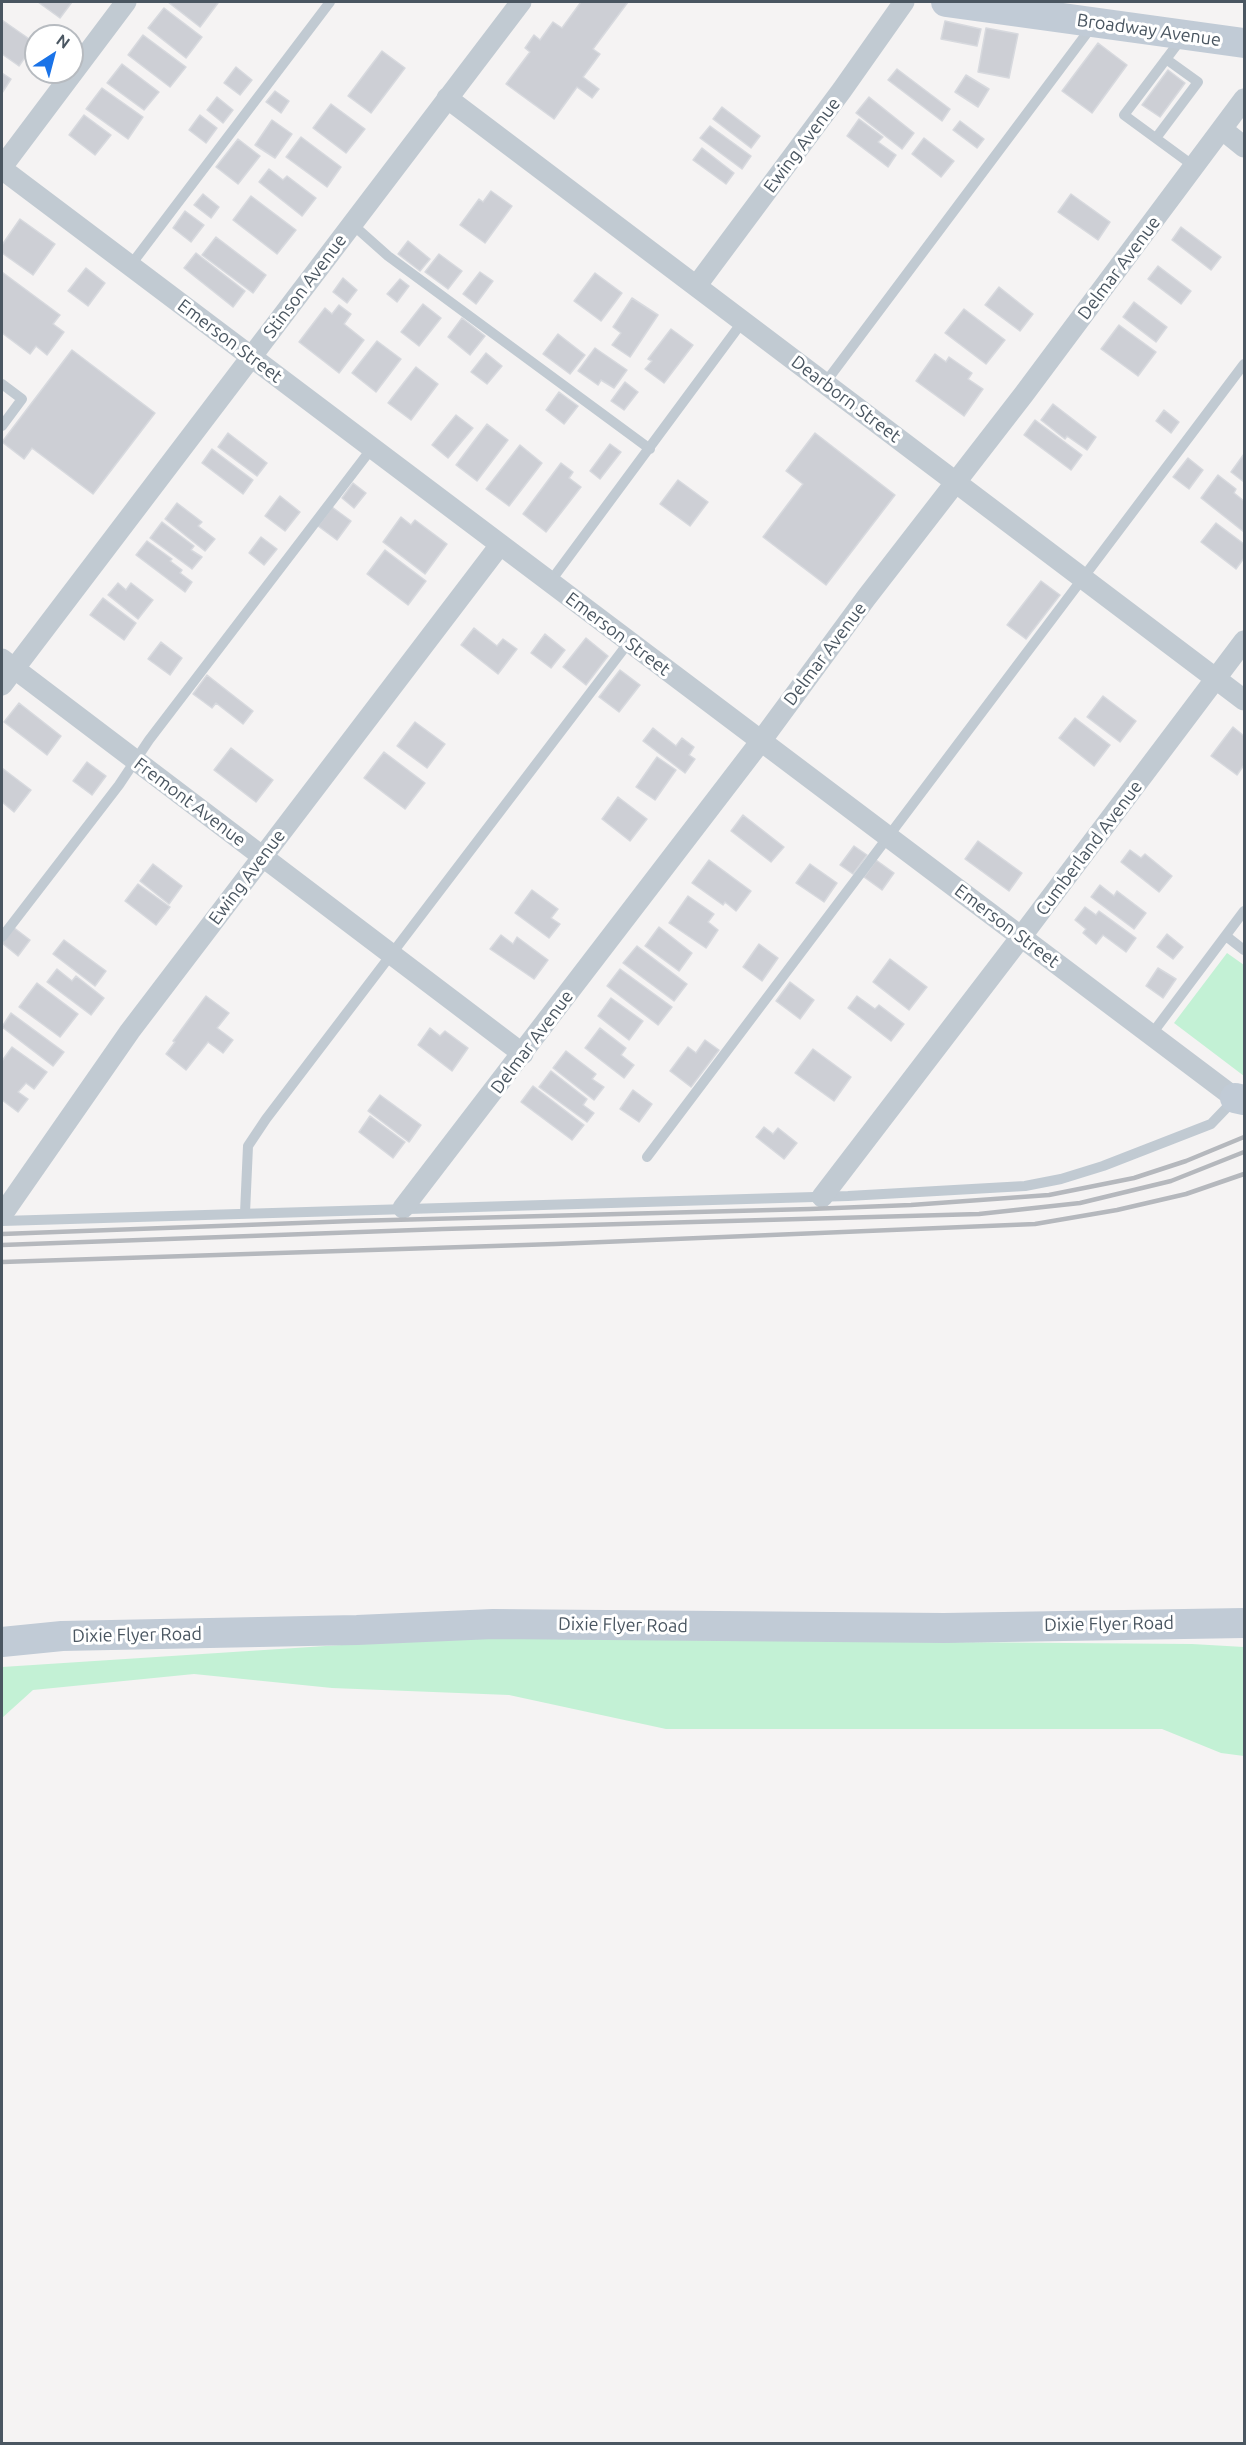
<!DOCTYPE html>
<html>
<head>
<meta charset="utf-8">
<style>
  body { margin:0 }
  #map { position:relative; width:1246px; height:2445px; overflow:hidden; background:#f5f3f3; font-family:Ubuntu,sans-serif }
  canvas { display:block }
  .frame { position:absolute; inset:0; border:3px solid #4a5661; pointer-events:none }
  .north { position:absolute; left:24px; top:24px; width:60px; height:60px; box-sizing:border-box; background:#fff; border:2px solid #b7bbc0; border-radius:50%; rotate:36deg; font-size:16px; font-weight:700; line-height:24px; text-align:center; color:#4a5661 }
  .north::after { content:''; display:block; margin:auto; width:21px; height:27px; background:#1a73e8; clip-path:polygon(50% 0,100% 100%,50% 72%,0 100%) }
</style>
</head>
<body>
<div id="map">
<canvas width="1246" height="2445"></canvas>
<div class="frame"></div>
<div class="north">N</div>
</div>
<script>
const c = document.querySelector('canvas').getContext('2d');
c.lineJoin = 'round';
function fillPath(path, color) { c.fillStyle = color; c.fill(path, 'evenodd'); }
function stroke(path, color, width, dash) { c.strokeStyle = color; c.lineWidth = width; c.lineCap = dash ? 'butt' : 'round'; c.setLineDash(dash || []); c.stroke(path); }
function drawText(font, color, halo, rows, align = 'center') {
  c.font = font + ' Ubuntu,sans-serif'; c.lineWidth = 6; c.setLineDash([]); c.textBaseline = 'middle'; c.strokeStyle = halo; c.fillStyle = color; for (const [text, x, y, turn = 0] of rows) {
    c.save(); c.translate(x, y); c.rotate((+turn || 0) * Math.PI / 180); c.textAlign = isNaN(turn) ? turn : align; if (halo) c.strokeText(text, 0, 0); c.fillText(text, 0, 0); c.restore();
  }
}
fillPath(new Path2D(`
  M1227,953L1244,965V1076L1174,1023Z
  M449,1638L1192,1644L1244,1647V1756L1221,1753L1162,1729H666L509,1695L332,1688L194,1674L33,1690L2,1718V1667Z`), '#c3f1d5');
const building = new Path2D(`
  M38,2H72L60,18Z
  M168,2H216L218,3L200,27Z
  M581,2H628L593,49L600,54L583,77L599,89L592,98L577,87L554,119L506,84L530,52L525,48L534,35L540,40L553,22L562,28Z
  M164,8L202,37L186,58L148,28Z
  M2,20L35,43L19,66L2,54Z
  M945,21L981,29L977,46L941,39Z
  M986,28L1018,34L1009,78L978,72Z
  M143,35L186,67L170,87L128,55Z
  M1098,43L1127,65L1092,113L1062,91Z
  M382,51L405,68L371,113L348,96Z
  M122,64L159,92L144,110L107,83Z
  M236,67L252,80L240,95L224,83Z
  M897,69L950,109L942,121L888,80Z
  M1168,70L1185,83L1160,117L1142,105Z
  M2,73L11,79L2,93Z
  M966,75L989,89L978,107L955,92Z
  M102,88L143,117L128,139L86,109Z
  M275,91L289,101L281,113L266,102Z
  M217,97L233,110L223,123L207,110Z
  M869,97L914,133L902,149L856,113Z
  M331,104L365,129L346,153L313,128Z
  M722,107L760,136L751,148L713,119Z
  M84,115L111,135L95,155L69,135Z
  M200,115L217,128L206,143L189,130Z
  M859,119L883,137L878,142L896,155L888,167L847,136Z
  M272,120L292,134L275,158L255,145Z
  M960,121L984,139L977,148L953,130Z
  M710,126L751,156L742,169L700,138Z
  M301,137L341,167L327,187L286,157Z
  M924,138L954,161L941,177L912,154Z
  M238,139L260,156L238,184L216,167Z
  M702,148L734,173L726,184L693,160Z
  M269,169L283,180L287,176L316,198L302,216L259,182Z
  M491,191L512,206L485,243L460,225L479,199L483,202Z
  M203,194L219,207L211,218L194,205Z
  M1071,194L1110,222L1098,240L1058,212Z
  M251,196L296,230L277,254L233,220Z
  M185,211L204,225L191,242L173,228Z
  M20,219L55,244L33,275L2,253V245Z
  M1181,227L1221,257L1211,270L1172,240Z
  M216,237L266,275L253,293L202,255Z
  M408,241L430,259L420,271L398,254Z
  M196,253L245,291L233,307L184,268Z
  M439,254L462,271L448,289L425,272Z
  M1158,266L1191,291L1181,304L1148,279Z
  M86,268L105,283L88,306L68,291Z
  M2,272L60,315L53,324L64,332L47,355L36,346L30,354L2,333Z
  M480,272L493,281L476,304L463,294Z
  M595,273L622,293L601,321L574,301Z
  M343,278L357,290L347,303L333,292Z
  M400,279L409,286L397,302L387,294Z
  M999,287L1033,314L1020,331L985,305Z
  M632,298L658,315L630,357L612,345L621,333L613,327Z
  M1134,302L1167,327L1156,342L1123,317Z
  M423,304L441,318L419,346L401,332Z
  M339,305L351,314L344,324L364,340L339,373L299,342L325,308L332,314Z
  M964,309L1005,340L986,364L945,333Z
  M462,318L485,336L470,355L448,337Z
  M1119,325L1156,352L1138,376L1101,349Z
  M671,329L693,345L664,383L645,369L652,361L648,359Z
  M558,334L585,355L570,374L543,354Z
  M377,341L401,359L376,392L352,373Z
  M595,348L627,370L614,388L601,380L598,385L578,371Z
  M72,350L155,413L93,494L32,448L24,459L2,442Z
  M486,353L502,366L487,384L471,372Z
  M935,354L946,362L949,357L972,373L968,379L983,389L964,416L916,381Z
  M416,367L438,384L411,420L388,403Z
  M625,382L638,392L624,410L611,401Z
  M559,392L578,406L564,424L546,410Z
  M1053,404L1096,437L1087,450L1067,436L1065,439L1041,420Z
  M1164,410L1179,422L1171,433L1156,421Z
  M456,415L473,428L448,458L432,445Z
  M1035,420L1082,455L1071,470L1024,435Z
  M487,424L508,440L477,481L456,465Z
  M228,433L267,463L257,476L218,447Z
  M815,433L895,495L826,585L763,537L803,484L786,471Z
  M610,444L621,452L600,479L590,471Z
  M520,445L542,463L509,506L486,489Z
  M212,449L253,480L243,494L202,463Z
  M1244,454V482L1231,472Z
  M1188,458L1203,470L1189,489L1173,477Z
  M561,463L573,472L569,478L581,487L546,532L523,514Z
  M1218,475L1236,489L1234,493L1244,501V532L1201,498Z
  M678,480L708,502L690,526L660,504Z
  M353,483L366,493L354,508L342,498Z
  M280,496L300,512L285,531L265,516Z
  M177,503L202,522L198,526L215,539L205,551L165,519Z
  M332,507L351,521L337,540L318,526Z
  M401,517L411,525L415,520L447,544L425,574L383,542Z
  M162,522L194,546L191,550L202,557L192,569L150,538Z
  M1216,523L1244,544V558L1236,569L1201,542Z
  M261,537L277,549L264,565L249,553Z
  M147,541L172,559L170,561L182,570L180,573L192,582L185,592L136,555Z
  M385,550L426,581L408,605L367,574Z
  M1041,581L1060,595L1026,639L1007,625Z
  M118,583L126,590L131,583L153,600L138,619L108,595Z
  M103,598L136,623L124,640L90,615Z
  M474,628L497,646L503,639L517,649L498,674L461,645Z
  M545,634L565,650L551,668L531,653Z
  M586,638L608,656L586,685L563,667Z
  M161,642L182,658L170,675L148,659Z
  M620,670L640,685L619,712L599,697Z
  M207,675L253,711L243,724L216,703L212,708L193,694Z
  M1103,696L1136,721L1120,742L1087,717Z
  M19,703L61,736L47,755L4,722Z
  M1075,718L1110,745L1094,766L1059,738Z
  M415,722L445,744L427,768L397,746Z
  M1233,727L1244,736V765L1237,775L1211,756Z
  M653,728L676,746L682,738L694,747L689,755L695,759L685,773L643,741Z
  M231,748L273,780L256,802L214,770Z
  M384,752L425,783L405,809L364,778Z
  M657,757L676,770L655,800L636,787Z
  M87,762L106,776L92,795L73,781Z
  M2,768L31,790L14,812L2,802Z
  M618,797L647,819L630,841L602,819Z
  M743,815L784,847L771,862L731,831Z
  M978,841L1022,873L1009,891L965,859Z
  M854,846L867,855L853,874L840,865Z
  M1130,850L1141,858L1145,854L1172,876L1159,892L1121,862Z
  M709,860L751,891L736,911L725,902L723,905L692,883Z
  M876,860L894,873L882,890L864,877Z
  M153,864L182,886L169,904L140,881Z
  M810,864L837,883L824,902L796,883Z
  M138,884L170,907L156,925L125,901Z
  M1100,885L1114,896L1117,891L1146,913L1134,929L1091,897Z
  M532,890L558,909L551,918L560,924L549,938L515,913Z
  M688,896L714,914L708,922L718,930L706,948L669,923Z
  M1085,907L1096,915L1099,911L1136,938L1126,952L1103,935L1096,944L1083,933L1086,929L1075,920Z
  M13,927L30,940L18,956L2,943Z
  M659,927L692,953L679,971L645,946Z
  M1167,934L1183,947L1173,959L1157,947Z
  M501,935L513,944L517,937L548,960L534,979L490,949Z
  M64,940L106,971L95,986L53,954Z
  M759,944L778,958L762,981L743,967Z
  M637,946L687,984L674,1001L623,963Z
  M890,959L927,987L909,1010L873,982Z
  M1158,968L1176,979L1163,998L1146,986Z
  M57,969L72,981L76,976L104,998L91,1015L47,982Z
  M620,969L672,1007L658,1025L607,986Z
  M790,982L814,1000L800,1019L776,1001Z
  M37,983L78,1014L60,1037L19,1007Z
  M206,996L229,1013L217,1028L233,1040L223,1053L208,1042L186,1070L166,1054L175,1042L173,1041Z
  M857,996L875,1009L879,1005L904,1024L891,1041L848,1008Z
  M611,998L643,1021L629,1040L598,1016Z
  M11,1013L64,1052L53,1066L2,1027Z
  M430,1028L440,1036L445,1031L468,1048L452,1071L418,1045Z
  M600,1028L626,1048L621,1055L634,1065L624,1078L585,1048Z
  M705,1040L719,1050L691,1087L670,1071L688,1047L696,1053Z
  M12,1047L47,1072L34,1089L26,1083L18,1092L28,1099L18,1112L2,1100V1061Z
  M813,1049L851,1077L834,1101L795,1073Z
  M566,1051L596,1074L592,1079L604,1087L594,1100L553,1068Z
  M551,1071L587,1099L583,1105L594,1113L587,1122L539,1087Z
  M533,1086L584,1125L572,1140L521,1102Z
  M633,1090L652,1104L639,1122L620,1109Z
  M380,1095L421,1125L409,1142L368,1111Z
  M370,1116L405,1142L393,1158L359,1132Z
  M764,1127L773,1134L778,1128L797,1143L784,1159L756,1137Z`);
fillPath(building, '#cdcfd5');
stroke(building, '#d7d9de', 1.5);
stroke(new Path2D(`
  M1182,38L1124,115L1195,167
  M1156,138L1198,82L1166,59
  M352,224L388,256L650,449
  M130,266L330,2
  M825,383L1093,25
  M2,384L22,399L2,426
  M550,582L743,321
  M1226,936L1244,950
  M2,937L119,785L149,740L372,448
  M1151,1035L1244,911
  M647,1157L1244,364
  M245,1213L248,1146L266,1119L629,642
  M2,1221L848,1196L1025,1186L1061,1179L1103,1166L1211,1124L1235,1099`), '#c1cad2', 10);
stroke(new Path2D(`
  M447,98L1244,700
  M1223,130L1244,147
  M2,167L126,2
  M2,169L1235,1098
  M697,285L842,90L904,2
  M2,659L523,1054
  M2,685L521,2
  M822,1197L1021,937L1244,641
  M403,1208L761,741L866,598L1024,394L1244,99
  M2,1215L130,1031L500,545`), '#c1cad2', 21);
stroke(new Path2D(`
  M946,2L1244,43
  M1235,1098L1244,1100
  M2,1642L62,1636L357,1630L493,1624L944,1628L1244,1623`), '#c1cbd6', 30);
stroke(new Path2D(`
  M2,1234L353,1221L810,1209L911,1205L1049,1195L1134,1178L1186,1161L1244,1137
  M2,1245L443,1229L979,1214L1080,1203L1171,1181L1244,1152
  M2,1262L555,1244L1035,1224L1117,1210L1186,1194L1244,1174`), '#b5b8bd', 4.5);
drawText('18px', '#4a5661', '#fff', [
  ["Broadway Avenue",1149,30,8],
  ["Ewing Avenue",802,145,-53],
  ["Delmar Avenue",1119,268,-53],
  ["Stinson Avenue",305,286,-53],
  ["Emerson Street",230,341,37],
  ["Dearborn Street",846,399,37],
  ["Emerson Street",618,634,37],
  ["Delmar Avenue",825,654,-53],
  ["Fremont Avenue",190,802,37],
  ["Cumberland Avenue",1089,848,-53],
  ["Ewing Avenue",247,877,-53],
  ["Emerson Street",1007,926,37],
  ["Delmar Avenue",532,1042,-53],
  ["Dixie Flyer Road",1109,1624,-1],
  ["Dixie Flyer Road",623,1625,1],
  ["Dixie Flyer Road",137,1635,-1]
]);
</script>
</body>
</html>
